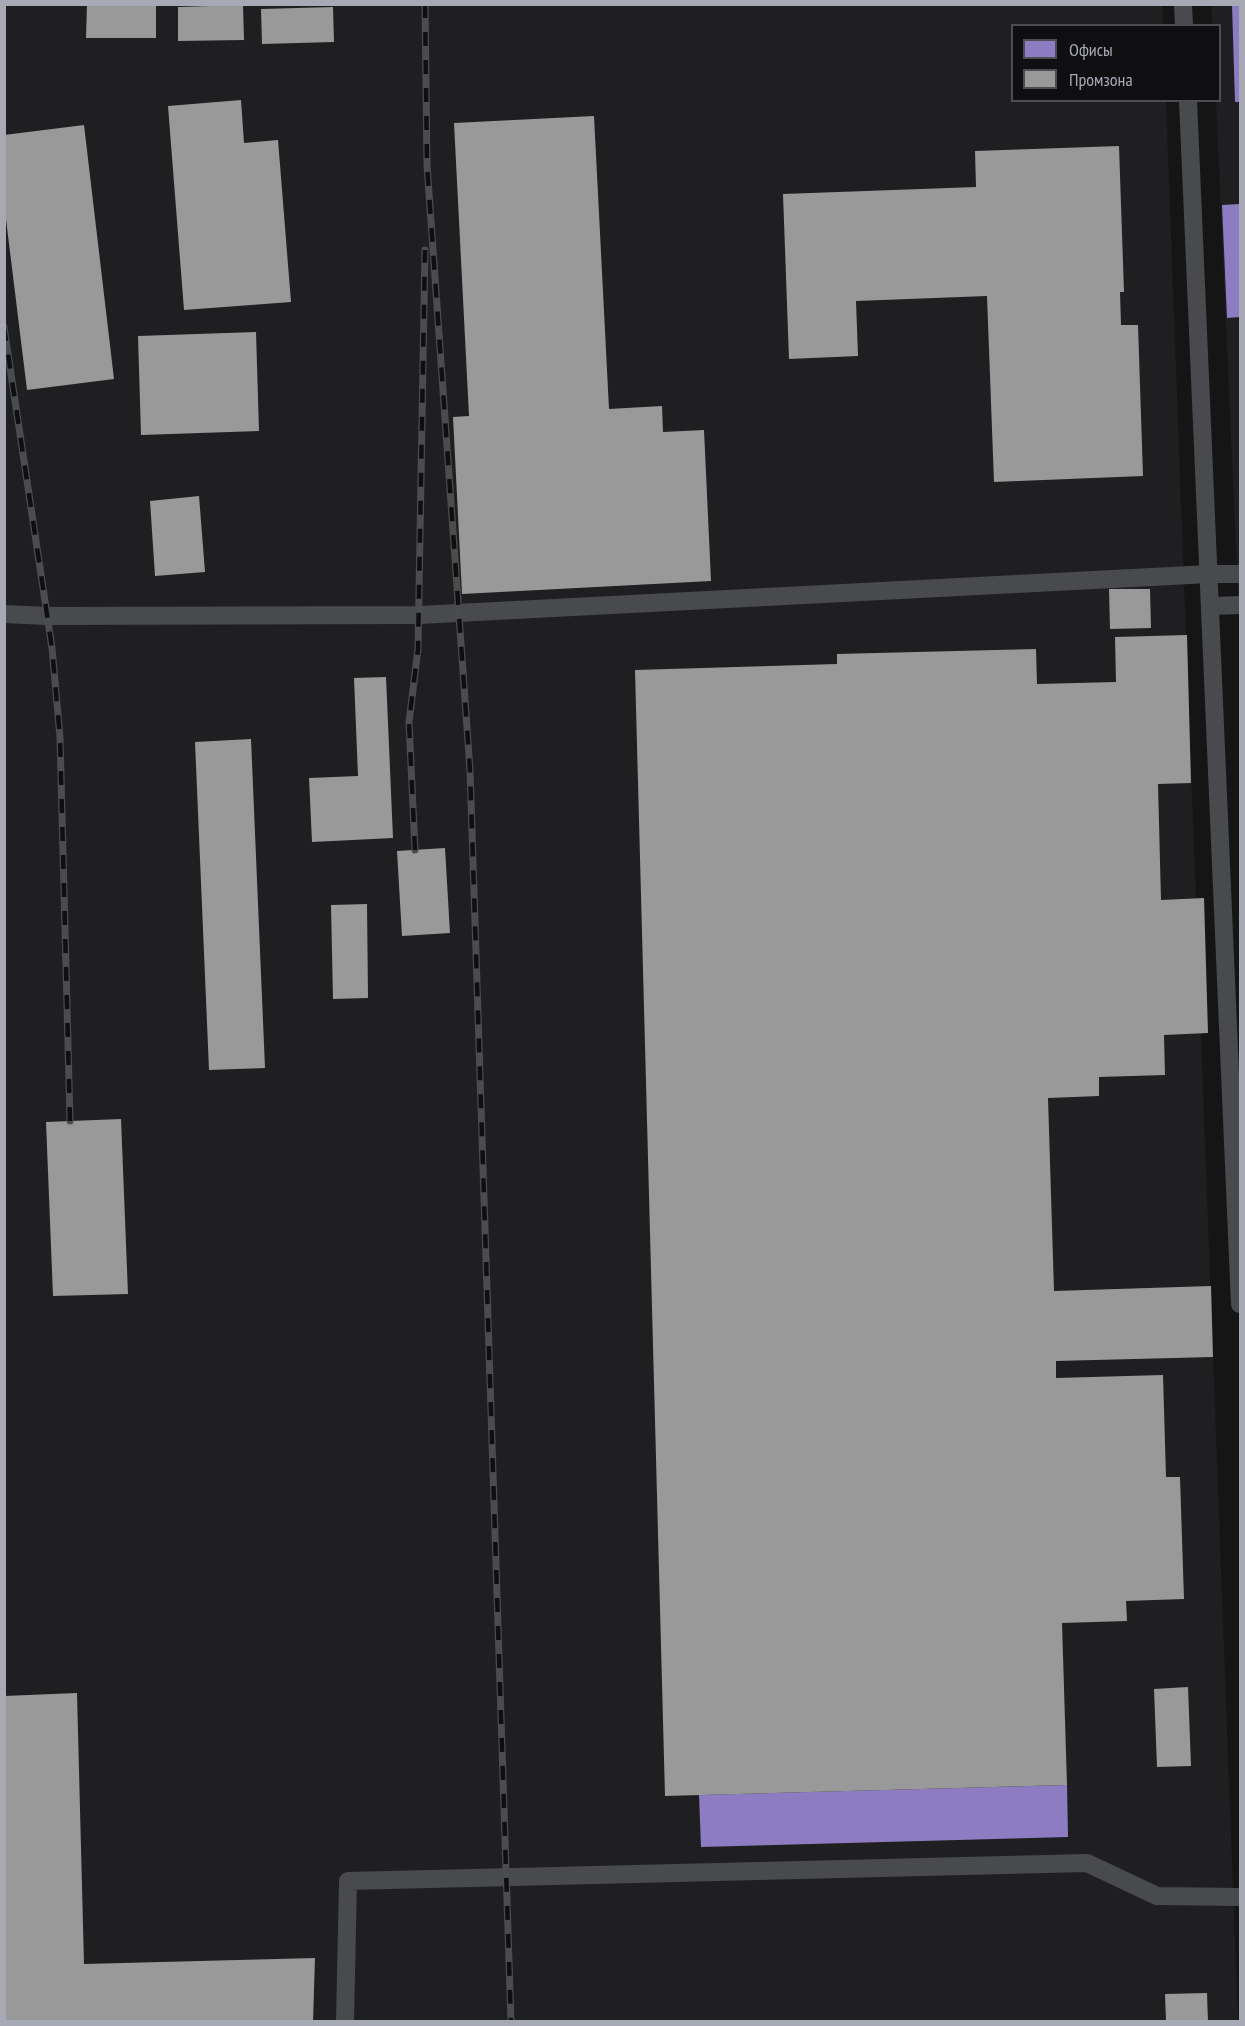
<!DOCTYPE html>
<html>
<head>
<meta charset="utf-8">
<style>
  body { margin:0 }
  #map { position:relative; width:1245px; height:2026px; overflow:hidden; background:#151515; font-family:"PT Sans Narrow",sans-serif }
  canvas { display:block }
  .frame { position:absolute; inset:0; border:6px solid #a7aab5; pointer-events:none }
  .legend { position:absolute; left:1011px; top:24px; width:210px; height:78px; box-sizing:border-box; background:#0f0f11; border:2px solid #4c4d53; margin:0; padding:8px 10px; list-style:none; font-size:18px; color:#a7aab5 }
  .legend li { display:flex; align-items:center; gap:12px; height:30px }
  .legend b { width:30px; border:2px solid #4c4d53 }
</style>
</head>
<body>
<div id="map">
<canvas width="1245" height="2026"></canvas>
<div class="frame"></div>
<ul class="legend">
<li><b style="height:16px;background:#8e7cc3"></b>Офисы</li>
<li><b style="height:16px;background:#999"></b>Промзона</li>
</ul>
</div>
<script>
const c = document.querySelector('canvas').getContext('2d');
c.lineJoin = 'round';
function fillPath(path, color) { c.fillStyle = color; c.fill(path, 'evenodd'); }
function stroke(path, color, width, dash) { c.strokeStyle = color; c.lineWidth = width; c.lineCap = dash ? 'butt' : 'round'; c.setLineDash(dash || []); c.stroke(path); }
fillPath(new Path2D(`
  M5,5H1162L1163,25L1012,26V100L1166,101L1238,2021L5,2022Z
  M1211,5H1240V640L1216,101L1220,100V26L1212,25Z`), '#1f1f21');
fillPath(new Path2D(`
  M1232,4H1240V102H1235Z
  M1240,204V317L1227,318L1222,205Z
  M1067,1785L1068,1837L701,1847L699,1795Z`), '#8e7cc3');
fillPath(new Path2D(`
  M87,4H156V38H86Z
  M243,5L244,40L178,41V7Z
  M333,7L334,42L262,44L261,9Z
  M241,100L244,143L278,140L291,302L184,310L168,106Z
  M594,116L609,409L662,406L663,432L704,430L711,581L462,594L453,417L469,416L454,123Z
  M84,125L114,379L27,390L4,203V135Z
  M1119,146L1124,292H1120L1121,325H1138L1143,476L994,482L987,296L856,301L858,356L789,359L783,194L976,187L975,151Z
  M256,332L259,431L141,435L138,336Z
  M199,496L205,572L155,576L150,501Z
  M1109,589H1150L1151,628L1110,629Z
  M1187,635L1191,783L1158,784L1161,900L1204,898L1208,1033L1164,1035L1165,1075L1099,1077V1096L1048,1098L1054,1291L1211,1286L1213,1357L1056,1361V1378L1163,1375L1166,1477H1180L1184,1599L1126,1601L1127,1621L1062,1623L1067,1785L665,1796L635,670L837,664V654L1036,649L1037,684L1116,682L1115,637Z
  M386,677L393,838L312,842L309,778L358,776L354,678Z
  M251,739L265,1068L209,1070L195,742Z
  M445,848L450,933L402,936L397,851Z
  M367,904L368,998L333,999L331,905Z
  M121,1119L128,1294L53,1296L46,1122Z
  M1188,1687L1191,1766L1157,1767L1154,1689Z
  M77,1693L84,1964L315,1958L313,2022H4V1696Z
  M1207,1993L1208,2022H1166L1165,1994Z`), '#999');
stroke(new Path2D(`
  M1183,4L1184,26
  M1188,100L1240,1304
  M1211,606L1240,605
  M4,614L47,616L419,615L1209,574H1240
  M345,2022L348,1881L1087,1863L1157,1896L1240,1897`), '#494a4e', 18);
const rail = new Path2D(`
  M425,4L427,165L470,770L511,2022
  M4,327L52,648L60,737L70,1121
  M415,850L409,722L418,649L425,250`);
stroke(rail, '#4b4c4e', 7);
stroke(rail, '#0f0f11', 4.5, [14]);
</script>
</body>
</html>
